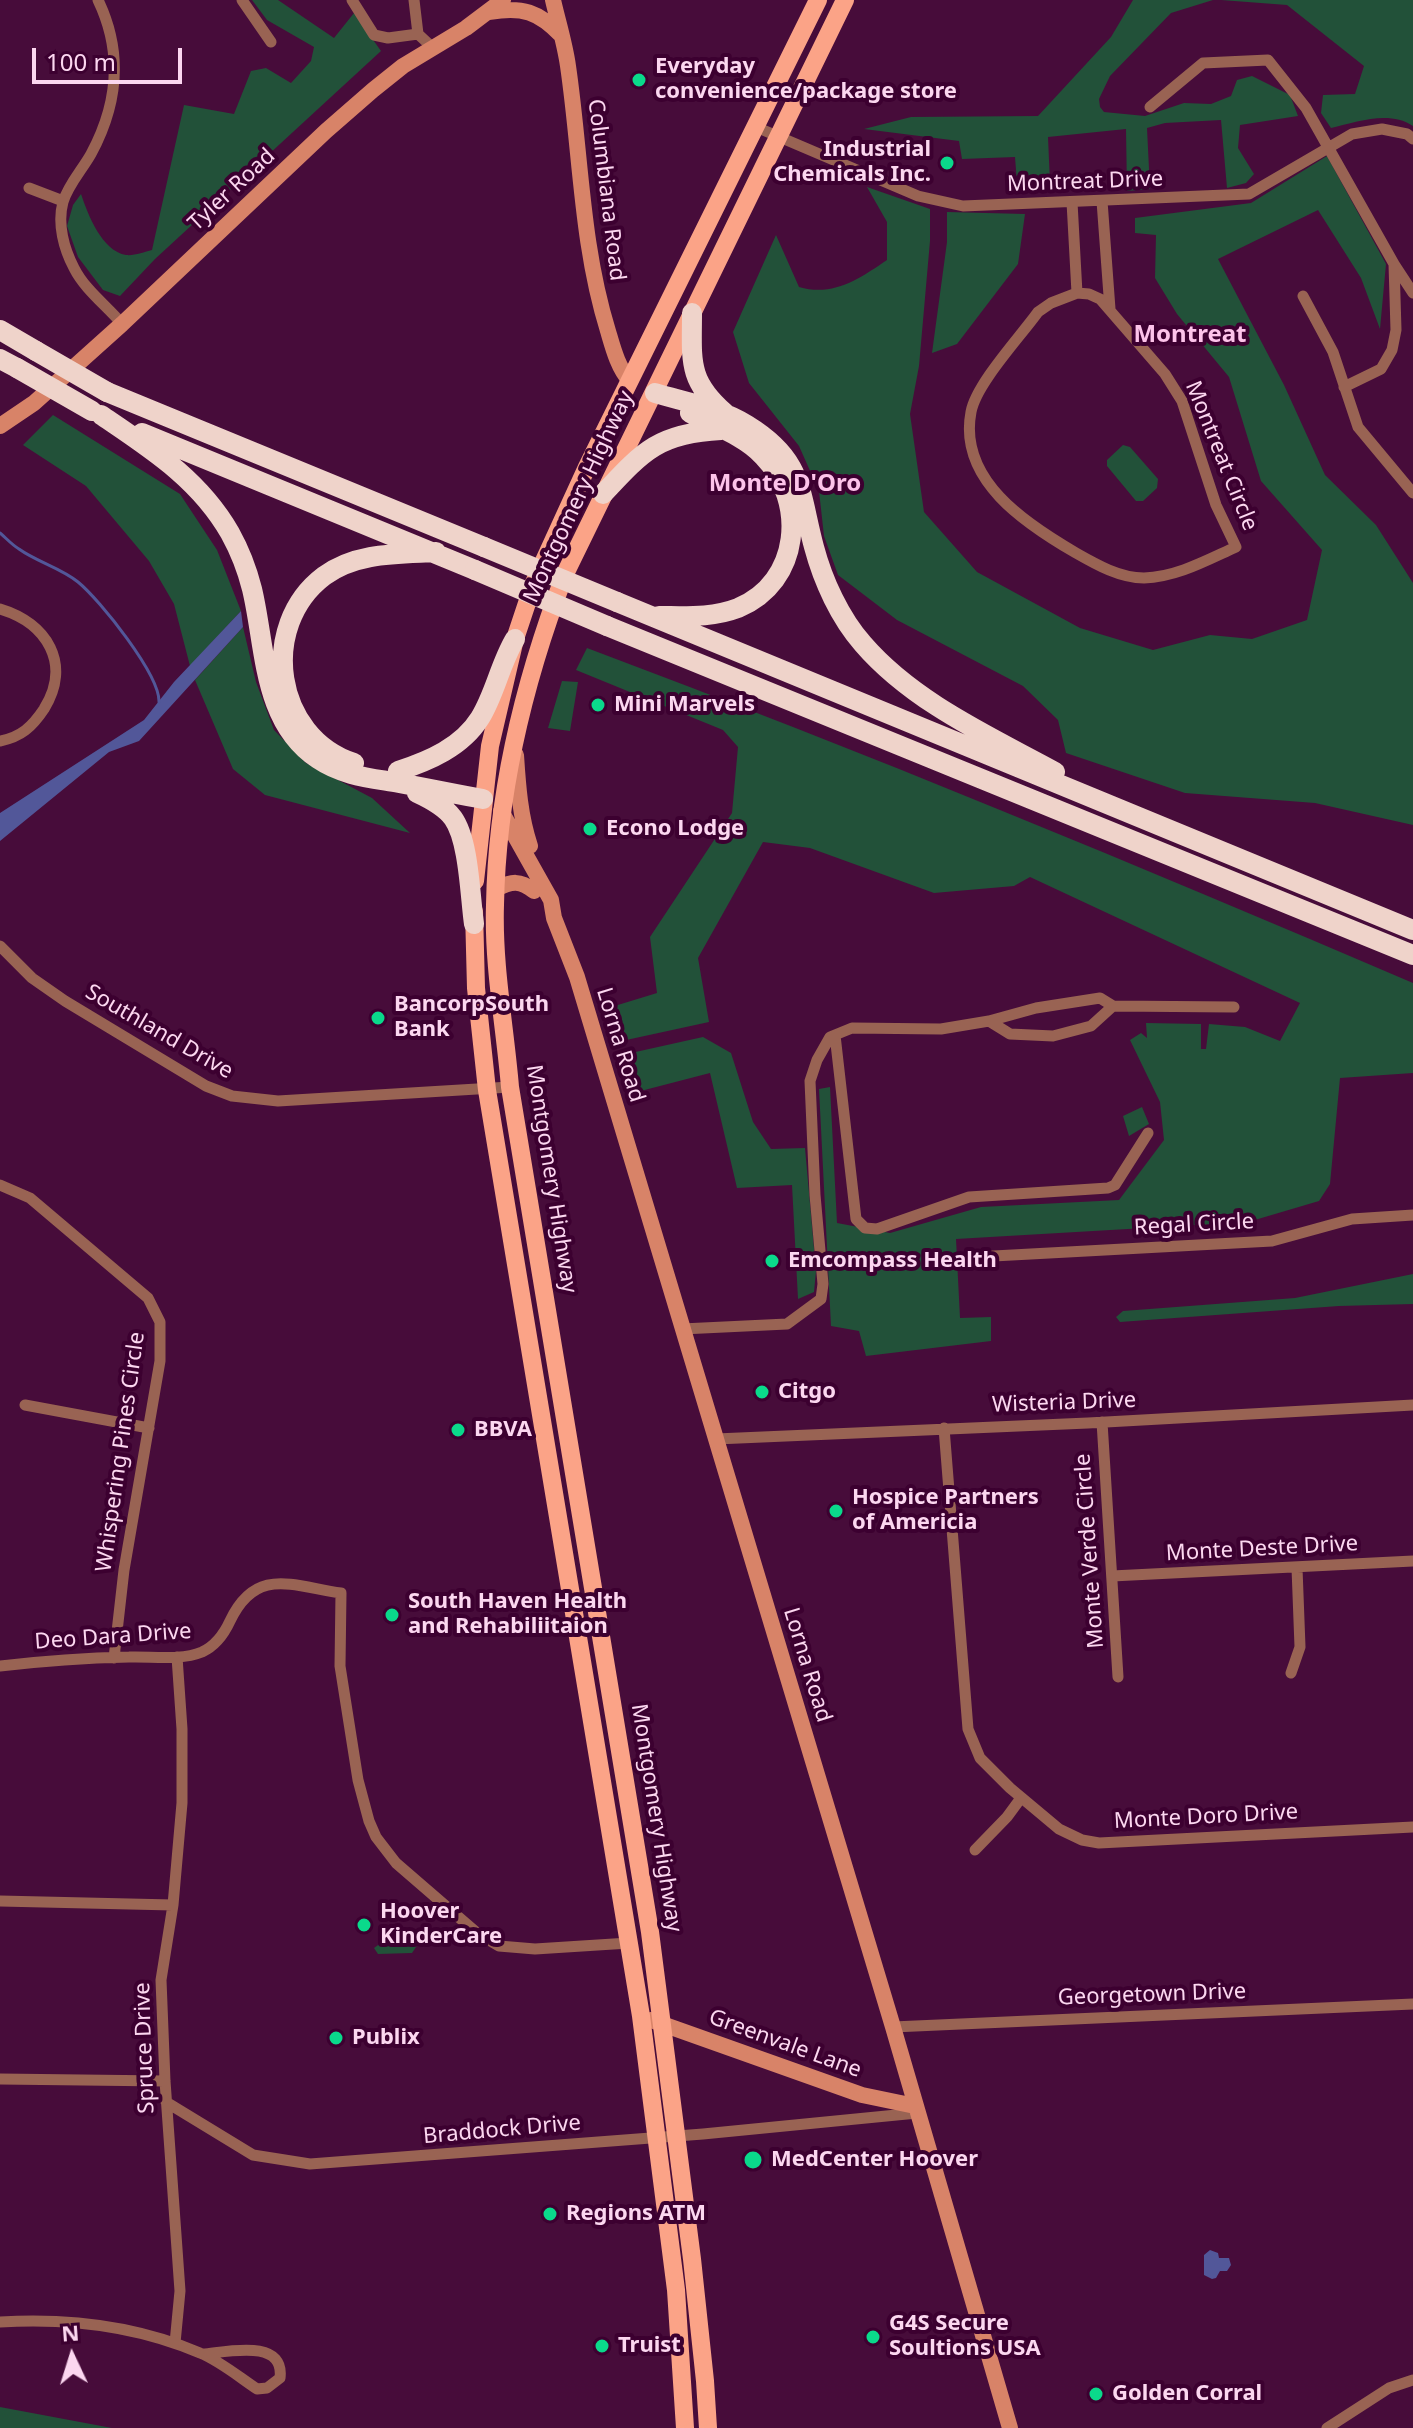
<!DOCTYPE html>
<html>
<head>
<meta charset="utf-8">
<style>
  body { margin:0 }
  #map { position:relative; width:1413px; height:2428px; overflow:hidden; background:#470c3a; font-family:"Noto Sans",sans-serif }
  canvas { display:block }
  .north { position:absolute; left:32px; top:2316px; width:80px; height:80px; -webkit-text-stroke:6px #3c0030; paint-order:stroke; rotate:356deg; font-size:22px; font-weight:700; line-height:32px; text-align:center; color:#fcd7f0 }
  .north::after { content:''; display:block; margin:auto; width:28px; height:36px; background:#fcd7f0; clip-path:polygon(50% 0,100% 100%,50% 72%,0 100%) }
  .scale { position:absolute; left:32px; top:48px; width:150px; height:36px; box-sizing:border-box; border:4px solid #fcd7f0; border-top:0; padding-left:10px; font-size:24px; line-height:28px; white-space:nowrap; color:#fcd7f0; -webkit-text-stroke:6px #3c0030; paint-order:stroke }
</style>
</head>
<body>
<div id="map">
<canvas width="1413" height="2428"></canvas>
<div class="north">N</div>
<div class="scale">100 m</div>
</div>
<script>
const c = document.querySelector('canvas').getContext('2d');
c.lineJoin = 'round';
function fillPath(path, color) { c.fillStyle = color; c.fill(path, 'evenodd'); }
function stroke(path, color, width, dash) { c.strokeStyle = color; c.lineWidth = width; c.lineCap = dash ? 'butt' : 'round'; c.setLineDash(dash || []); c.stroke(path); }
function drawText(font, color, halo, rows, align = 'center') {
  c.font = font + ' "Noto Sans",sans-serif'; c.lineWidth = 8; c.setLineDash([]); c.textBaseline = 'middle'; c.strokeStyle = halo; c.fillStyle = color; for (const [text, x, y, turn = 0] of rows) {
    c.save(); c.translate(x, y); c.rotate((+turn || 0) * Math.PI / 180); c.textAlign = isNaN(turn) ? turn : align; if (halo) c.strokeText(text, 0, 0); c.fillText(text, 0, 0); c.restore();
  }
}
fillPath(new Path2D(`
  M252,0H278L334,38L354,13L381,51L155,259L120,296L103,290L78,257L67,226L73,205L81,194C88,215 102,251 126,255C134,256 144,252 152,250L184,105L234,114L251,71L266,68L291,83L311,61L314,47L267,20Z
  M1133,0H1213L1171,13L1110,76L1099,99L1100,107L1104,112L1145,116L1184,103L1211,104L1231,96L1237,80L1252,76L1290,95L1298,116L1240,125L1238,148L1254,174L1246,183L1227,188L1221,120L1165,123L1147,128L1150,189L1127,191L1126,129L1048,137L1050,183H1017L1015,157L962,159L959,141L864,129L911,117L1038,116L1111,37Z
  M1221,0H1413V126C1389,110 1357,122 1331,128L1321,113L1323,95L1355,94L1364,66L1287,5Z
  M1327,156L1386,264L1380,329L1361,278L1318,210L1218,259L1284,385L1325,475L1376,525L1413,583V825L1315,803L1185,793L1066,753L1058,720L1023,686L897,620L838,575L824,536L819,491L799,446L749,383L733,332L776,235L799,287C833,297 859,279 887,260V222L867,187L930,209V241L919,366L910,414L924,512L977,572L1080,628L1153,650L1210,635L1252,639L1307,620L1322,550L1261,481L1229,377L1177,314L1155,278L1156,235L1135,233V218L1251,203Z
  M947,212L1025,214L1018,264L957,344L932,353L947,242Z
  M53,415L180,494L217,550L241,611L190,666L174,604L149,561L86,486L23,445Z
  M1123,445L1130,447L1158,479L1157,488L1143,501H1136L1107,466V460Z
  M243,627L256,682L274,730L306,763L372,798L410,833L265,795L233,769L195,680Z
  M587,648C865,752 1140,866 1413,983V1073L1340,1078L1330,1184L1319,1201L1248,1222L956,1239L960,1318L991,1317V1341L866,1356L859,1331L831,1326L819,1089L830,1087L837,1223L890,1233L981,1207L1119,1200L1164,1140L1160,1102L1130,1040L1141,1033L1147,1038L1146,1023L1201,1024V1049H1206L1209,1024L1245,1027L1280,1041L1300,1003L1030,877L1014,886L934,893L810,848L763,842L698,958L709,1022L617,1042L608,1008L657,993L650,937L732,813L738,747L723,730L576,670Z
  M562,681L578,682L570,731L548,728Z
  M703,1037L731,1053L753,1122L771,1149L805,1148L816,1271L814,1292L798,1299L792,1185L737,1188L710,1073L633,1093L622,1055Z
  M1142,1107L1149,1124L1129,1136L1123,1116Z
  M1413,1274V1304L1339,1306L1120,1322L1116,1317L1123,1311L1295,1298Z
  M403,1927L417,1938L418,1944L412,1953L378,1954L374,1948Z
  M0,2407L112,2428H0Z`), '#225139');
fillPath(new Path2D(`
  M241,611L243,627L139,741L109,752L0,841V813L144,720L174,682Z
  M1210,2250L1218,2253L1219,2258H1229L1231,2265L1227,2271H1220L1216,2278L1212,2279L1204,2275V2255Z`), '#525799');
stroke(new Path2D(`
  M0,533C6,538 12,545 19,549C37,562 61,568 78,582C100,600 160,675 159,702`), '#525799', 3);
stroke(new Path2D(`
  M98,0C123,52 118,104 91,154C82,170 68,185 63,202C57,224 64,249 74,268C85,290 107,306 122,324
  M242,0L271,42
  M352,0L374,35L388,38L418,34L433,48
  M414,0L418,34
  M1150,107L1203,63L1268,60L1306,108L1394,264L1396,330L1392,350L1381,369L1344,387
  M756,127L918,196L963,206L1249,194L1352,134L1382,129L1407,134L1413,139
  M29,188L63,201
  M1102,201L1110,309
  M1072,202L1077,293
  M1394,264L1413,293
  M1077,293L1089,294L1100,299L1165,374L1182,401L1216,505L1236,547C1207,560 1177,577 1144,578C1120,578 1097,565 1076,553C1026,524 958,480 971,412C976,384 1020,337 1038,312L1051,303Z
  M1303,296L1333,352L1358,427L1413,493
  M0,609C47,623 72,664 44,709C32,727 21,737 0,741
  M0,946L32,978L65,1001L206,1086L232,1096L278,1101L510,1087
  M989,1021L1010,1034L1053,1036L1091,1026L1113,1006
  M835,1035L856,1219L865,1228L877,1229L969,1197L1108,1188L1115,1185L1148,1133
  M0,1185L30,1198L148,1298L160,1322V1361L124,1570L114,1658
  M975,1257L1272,1241L1352,1219L1413,1215
  M682,1329L787,1324L821,1299L823,1284L815,1195L810,1081L817,1060L830,1037L852,1028L941,1029L989,1021L1036,1008L1100,998L1113,1006L1234,1007
  M25,1405L149,1428
  M1102,1422L1118,1677
  M944,1428L968,1729L980,1758L1010,1788L1059,1829L1082,1840L1099,1843L1413,1827
  M716,1439L1088,1423L1413,1405
  M1112,1576L1413,1561
  M0,1666C43,1661 86,1658 129,1657C151,1656 180,1661 202,1652C215,1646 224,1634 230,1621C256,1566 292,1586 341,1593L340,1666L358,1780L369,1821L376,1837L396,1863L477,1933L499,1946L535,1949L629,1943
  M1291,1673L1300,1647L1297,1568
  M975,1850L1007,1817L1021,1798
  M0,1901L173,1905
  M893,2027L1413,2004
  M0,2079L165,2081
  M166,2102L253,2155L310,2164L703,2134L917,2113
  M0,2322C67,2318 137,2326 200,2353C220,2361 239,2377 257,2389L267,2388L280,2378C285,2338 227,2352 203,2354
  M175,2343L180,2291L165,2081L161,1980L173,1905L182,1803V1729L177,1657
  M1327,2428L1389,2388L1413,2380`), '#996353', 11);
stroke(new Path2D(`
  M553,0C558,22 565,44 568,66C581,155 581,244 608,331C613,348 618,368 630,381
  M490,12C522,6 539,12 561,35
  M0,426L34,403L122,324L326,131L373,90L403,66L466,28L503,0
  M516,755C518,786 520,816 530,846
  M501,811L551,900L554,918L577,977L893,2027L1010,2428
  M496,889C512,881 520,880 534,891
  M651,2020L862,2095L915,2106`), '#d88368', 16);
stroke(new Path2D(`
  M475,881L490,746L515,639L533,585L587,467L818,0
  M474,911L476,988L487,1090L641,2016L676,2290L685,2428
  M708,2428L705,2381L692,2259L650,1932L510,1087C505,1027 493,966 495,905C497,791 524,681 565,574L845,0`), '#fba387', 18);
stroke(new Path2D(`
  M692,313C692,360 687,380 725,413
  M0,330L36,351
  M0,359L17,368
  M107,392L484,547
  M655,393C685,402 720,408 747,425C804,460 799,491 814,547C823,581 840,618 863,644C913,702 989,736 1055,772
  M101,415C151,449 199,479 230,533C240,551 247,569 252,589C266,647 262,722 318,759C343,776 371,778 399,783C427,788 455,794 483,799
  M142,433L475,570
  M603,494C643,451 659,433 721,430
  M617,602L1413,930
  M659,616C686,616 712,618 738,608C801,582 807,501 763,456C745,436 713,425 690,413
  M607,626L1413,955
  M354,763C274,737 258,626 324,576C356,552 399,554 436,552
  M398,771C429,761 462,747 480,718C495,694 500,664 515,639
  M417,793C430,799 444,806 453,818C469,840 470,896 474,924`), '#efd3ca', 20);
stroke(new Path2D(`
  M36,351L107,392
  M17,368L92,411
  M484,547L617,602
  M475,570L607,626`), '#efd3ca', 20);
for (const [x, y, r, color] of [
  [639,80,8,"#0ad98b"],
  [947,163,8,"#0ad98b"],
  [598,705,8,"#0ad98b"],
  [590,829,8,"#0ad98b"],
  [378,1018,8,"#0ad98b"],
  [772,1261,8,"#0ad98b"],
  [762,1392,8,"#0ad98b"],
  [458,1430,8,"#0ad98b"],
  [836,1511,8,"#0ad98b"],
  [392,1615,8,"#0ad98b"],
  [364,1925,8,"#0ad98b"],
  [336,2038,8,"#0ad98b"],
  [753,2160,10,"#0ad98b"],
  [550,2214,8,"#0ad98b"],
  [873,2337,8,"#0ad98b"],
  [602,2346,8,"#0ad98b"],
  [1096,2394,8,"#0ad98b"]
]) { const dot = new Path2D(); dot.arc(x, y, r, 0, 2 * Math.PI); c.fillStyle = color; c.fill(dot); stroke(dot, '#3c0030', 3); }
drawText('bold 22px', '#fcd7f0', '#3c0030', [
  ["Everyday",655,67],
  ["convenience/package store",655,92],
  ["Industrial",931,150,"right"],
  ["Chemicals Inc.",931,175,"right"],
  ["Mini Marvels",614,705],
  ["Econo Lodge",606,829],
  ["BancorpSouth",394,1005],
  ["Bank",394,1030],
  ["Emcompass Health",788,1261],
  ["Citgo",778,1392],
  ["BBVA",474,1430],
  ["Hospice Partners",852,1498],
  ["of Americia",852,1523],
  ["South Haven Health",408,1602],
  ["and Rehabiliitaion",408,1627],
  ["Hoover",380,1912],
  ["KinderCare",380,1937],
  ["Publix",352,2038],
  ["MedCenter Hoover",771,2160],
  ["Regions ATM",566,2214],
  ["G4S Secure",889,2324],
  ["Soultions USA",889,2349],
  ["Truist",618,2346],
  ["Golden Corral",1112,2394]
], 'left');
drawText('22px', '#fcd7f0', '#3c0030', [
  ["Montreat Drive",1085,182,-2],
  ["Tyler Road",232,190,-43],
  ["Columbiana Road",606,190,83],
  ["Montreat Circle",1221,456,68],
  ["Montgomery Highway",579,497,-65],
  ["Southland Drive",159,1032,30],
  ["Lorna Road",620,1045,73],
  ["Montgomery Highway",551,1179,81],
  ["Regal Circle",1194,1225,-3],
  ["Wisteria Drive",1064,1403,-2],
  ["Whispering Pines Circle",121,1452,-82],
  ["Monte Deste Drive",1262,1549,-3],
  ["Monte Verde Circle",1090,1551,-94],
  ["Deo Dara Drive",113,1637,-4],
  ["Lorna Road",807,1665,73],
  ["Monte Doro Drive",1206,1817,-3],
  ["Montgomery Highway",656,1818,81],
  ["Georgetown Drive",1152,1995,-2],
  ["Greenvale Lane",785,2044,20],
  ["Spruce Drive",145,2048,-92],
  ["Braddock Drive",502,2130,-5]
]);
drawText('bold 24px', '#fdc3ea', '#3c0030', [
  ["Montreat",1190,335],
  ["Monte D'Oro",785,484]
]);
</script>
</body>
</html>
